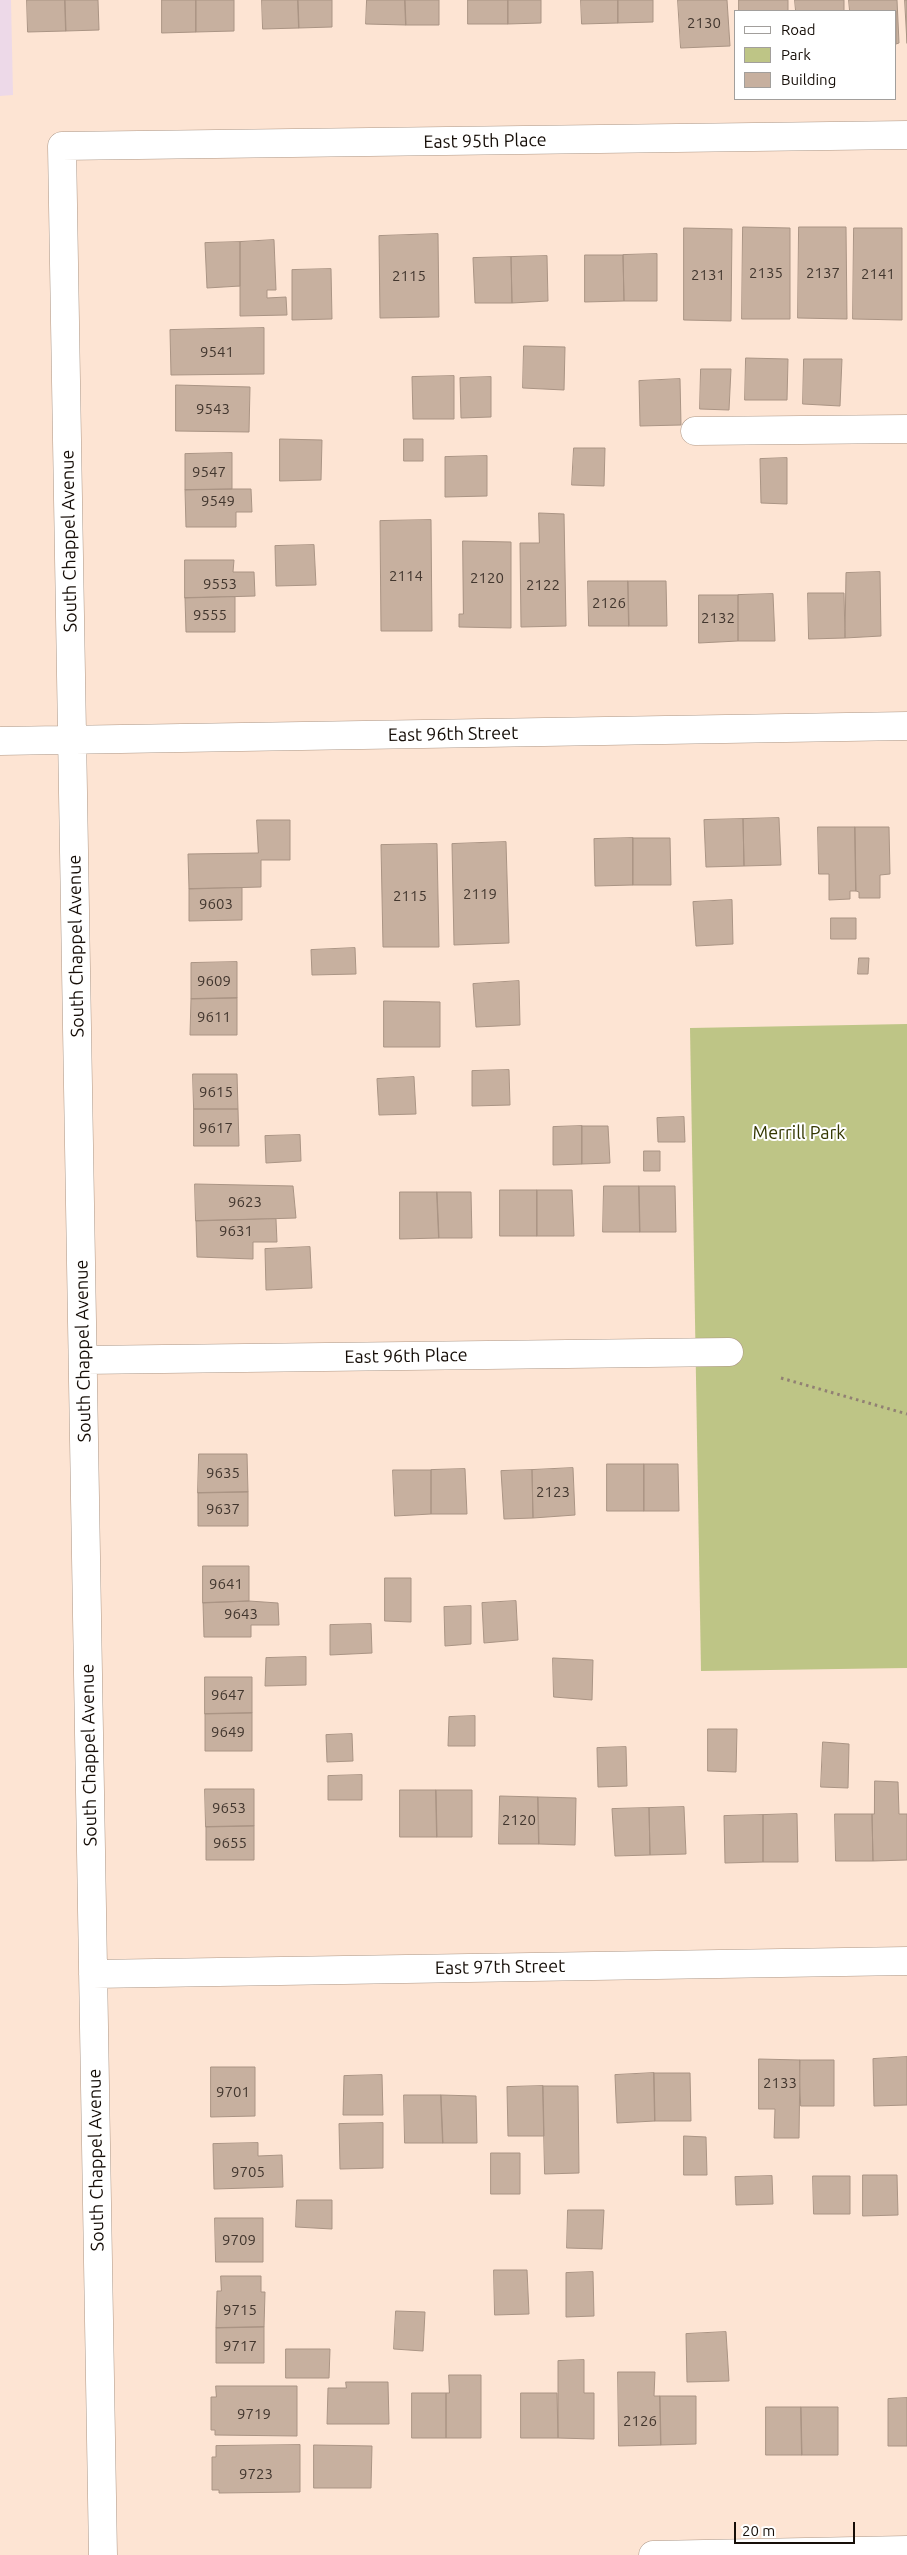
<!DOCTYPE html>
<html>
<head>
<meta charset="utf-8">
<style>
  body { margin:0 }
  #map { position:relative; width:907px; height:2555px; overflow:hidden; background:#fde4d3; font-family:Ubuntu,sans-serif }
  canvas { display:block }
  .legend { position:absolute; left:734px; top:10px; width:162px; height:90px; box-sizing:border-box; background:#fff; border:1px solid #a29f9c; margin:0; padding:6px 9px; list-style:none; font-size:15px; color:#160e08 }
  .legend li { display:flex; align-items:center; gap:10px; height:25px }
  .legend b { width:25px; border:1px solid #a29f9c }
  .scale { position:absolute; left:734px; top:2522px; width:121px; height:22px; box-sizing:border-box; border:2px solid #160e08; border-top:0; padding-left:6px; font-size:15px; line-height:18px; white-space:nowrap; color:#160e08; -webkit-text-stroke:4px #fff; paint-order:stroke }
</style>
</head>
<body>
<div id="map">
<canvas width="907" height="2555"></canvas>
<ul class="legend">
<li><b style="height:6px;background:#fff"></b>Road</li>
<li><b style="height:14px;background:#bec586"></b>Park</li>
<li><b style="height:14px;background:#c7b09f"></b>Building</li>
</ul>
<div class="scale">20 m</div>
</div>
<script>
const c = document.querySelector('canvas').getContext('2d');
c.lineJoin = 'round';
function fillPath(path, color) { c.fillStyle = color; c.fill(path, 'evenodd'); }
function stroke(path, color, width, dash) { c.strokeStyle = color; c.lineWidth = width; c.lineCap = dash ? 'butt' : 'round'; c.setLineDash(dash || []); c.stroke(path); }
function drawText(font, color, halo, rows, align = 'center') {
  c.font = font + ' Ubuntu,sans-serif'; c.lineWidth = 4; c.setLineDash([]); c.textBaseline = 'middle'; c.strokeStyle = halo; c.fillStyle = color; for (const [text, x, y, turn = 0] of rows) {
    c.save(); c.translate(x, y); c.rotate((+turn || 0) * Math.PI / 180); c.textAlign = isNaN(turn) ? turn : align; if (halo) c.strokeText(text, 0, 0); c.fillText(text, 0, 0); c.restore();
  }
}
fillPath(new Path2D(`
  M0,0H11L13,95L0,96Z`), '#edd9e8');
fillPath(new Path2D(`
  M907,1024V1668L701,1671L690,1028Z`), '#bec586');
const building = new Path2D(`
  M27,0H65L66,31L28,32Z
  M65,0H98L99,30L66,31Z
  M162,0H196V32L162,33Z
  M196,0H234V31L196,32Z
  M262,0H298L299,28L263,29Z
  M298,0H332V27L299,28Z
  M367,0H405L406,25L366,24Z
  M405,0H439V25H406Z
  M468,0H508V24H468Z
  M508,0H541V23L508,24Z
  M581,0H618V23L582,24Z
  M618,0H653V22L618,23Z
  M678,0H727L730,46L681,48Z
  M739,0H788V11H739Z
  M795,0H844V11H796Z
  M849,0H897L899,43L896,44V11H850Z
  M905,0H907V43Z
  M743,227L790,228V319H742Z
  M799,227H846L847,319L798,318Z
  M684,228L732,229L731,321L684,320Z
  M854,228H902V320L853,319Z
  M438,234L439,317L380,318L379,236Z
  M274,240L276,290H267V298L286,297L287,315L240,316V242Z
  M240,242V286L207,288L205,243Z
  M657,254V301H624L623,255Z
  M585,255H623L624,301L585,302Z
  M547,256L548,301L512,303L511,257Z
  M511,257L512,303H475L473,258Z
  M331,269L332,319L292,320V270Z
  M264,328V374L171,375L170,330Z
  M524,346L565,347L564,390L523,388Z
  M746,358L788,359L787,400H745Z
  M804,359H842L840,406L803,404Z
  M701,369H731L729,410L700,409Z
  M454,376V419H413L412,377Z
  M491,377V417L461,418L460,378Z
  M680,379L681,425L640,426L639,381Z
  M176,385L250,387L249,432L176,431Z
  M280,439L322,440L321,480L280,481Z
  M404,439H423V461H404Z
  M574,448H605L604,486L572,485Z
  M232,453V489L185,490V454Z
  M487,456V496L445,497V457Z
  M787,458V504L761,503L760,459Z
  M232,489H251L252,512H236V527H186L185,490Z
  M539,513L564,514L566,626L521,627L520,543H539Z
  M431,520L432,631H381L380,521Z
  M463,541L511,542V628L459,627V614H463Z
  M314,545L316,585L276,586L275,546Z
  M185,560H234L233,572H254L255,596L185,598Z
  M880,572L881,636L845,638L846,573Z
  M588,581H628L629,626H589Z
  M628,581H666L667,626H629Z
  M808,593H844L845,638L809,639Z
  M773,594L775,641H738V595Z
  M699,595H738V641L699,643Z
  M235,597V632H186L185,598Z
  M779,818L781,865L744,866L743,819Z
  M743,819L744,866L706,867L704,820Z
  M257,820H290V860H261V887L189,889L188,854L258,853Z
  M818,827H855L856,891H850V899L829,900V874H819Z
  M855,827H889L890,874L880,875V898H859V892L856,891Z
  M633,838V885L595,886L594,839Z
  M633,838H670L671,885H633Z
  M506,842L509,943L454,945L452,844Z
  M437,844L439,947H383L381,845Z
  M242,888V920L189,921V889Z
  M732,900L733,944L696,946L693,902Z
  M831,918H856V939H831Z
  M355,948L356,974L312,975L311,950Z
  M859,958H869L868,974H858Z
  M237,962V998L191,999V963Z
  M519,981L520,1025L476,1027L473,984Z
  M237,998V1035H190L191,999Z
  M384,1001L440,1002V1047H384Z
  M509,1070L510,1105L472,1106V1071Z
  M193,1074H237L238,1109H194Z
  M414,1077L416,1114L379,1115L377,1079Z
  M194,1109H238L239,1146H194Z
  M684,1117L685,1142H658L657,1118Z
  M582,1126H608L610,1163L582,1164Z
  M582,1126V1164L553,1165V1127Z
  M300,1135L301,1161L266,1163L265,1136Z
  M644,1151H660V1171H644Z
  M195,1184L293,1186L296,1218L196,1221Z
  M604,1186H639L640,1232H603Z
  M639,1186H675L676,1232H640Z
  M500,1190H537V1236H500Z
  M537,1190H572L574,1236H537Z
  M400,1192H437L439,1238L400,1239Z
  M437,1192H471L472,1238H439Z
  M276,1219L277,1242H253V1259L197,1257L196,1221Z
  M310,1247L312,1288L266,1290L265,1249Z
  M199,1454H247L248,1492L198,1493Z
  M607,1464H644V1511H607Z
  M644,1464H678L679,1511H644Z
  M573,1468L575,1515L533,1518L532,1470Z
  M465,1469L467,1514H431V1470Z
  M393,1470H431V1514L395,1516Z
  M532,1470L533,1518L504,1519L501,1471Z
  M248,1492V1526H198V1493Z
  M203,1566H249V1601L203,1603Z
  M385,1578H411V1622L385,1621Z
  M249,1601L278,1603L279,1625H251V1637H204L203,1603Z
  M516,1601L518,1640L484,1643L482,1603Z
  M471,1606V1644L445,1646L444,1607Z
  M371,1624L372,1653L330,1655V1625Z
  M306,1657V1685L265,1686L266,1658Z
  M553,1658L593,1660L592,1700L554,1697Z
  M205,1677H252V1713L205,1714Z
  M252,1713V1751H205V1714Z
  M475,1716V1746H448L449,1717Z
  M708,1729H737L736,1772L708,1771Z
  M352,1734L353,1761L327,1762L326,1735Z
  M823,1742L849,1744L848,1788L821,1787Z
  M626,1747L627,1786L598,1787L597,1748Z
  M362,1775V1800H328V1776Z
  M875,1781L898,1782L899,1814H907V1860L873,1861L872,1814H874Z
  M205,1789H254V1826L206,1827Z
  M400,1790H436L437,1837H400Z
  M436,1790H472V1837H437Z
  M500,1796L538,1797L539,1844H499Z
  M538,1797L576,1798L575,1845L539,1844Z
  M684,1807L686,1854L650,1855L649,1808Z
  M649,1808L650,1855L615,1856L612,1809Z
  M797,1814L798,1862H763V1815Z
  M835,1814H872L873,1861H836Z
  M763,1815V1862L725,1863L724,1816Z
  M254,1826V1860H206V1827Z
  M907,2057V2105L874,2106L873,2059Z
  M759,2059L800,2060L799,2138H774L775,2109H759Z
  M800,2060H834V2106H801Z
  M211,2067H255V2116L211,2117Z
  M654,2073L655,2121L617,2123L615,2075Z
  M654,2073H690L691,2121H655Z
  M382,2075L383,2115H343L344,2076Z
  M543,2086L544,2136H508L507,2087Z
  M543,2086H578L579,2173L545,2174Z
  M404,2095H441L443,2143H405Z
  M441,2095L476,2096L477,2143H443Z
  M383,2123V2168L340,2169L339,2124Z
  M684,2136L706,2137L707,2175H684Z
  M258,2143V2156L282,2155L283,2187L214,2189L213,2144Z
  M491,2153H520V2194H491Z
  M863,2175H897L898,2215L863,2216Z
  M772,2176L773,2204L736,2205L735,2177Z
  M813,2176H850V2214H814Z
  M297,2200H332V2229L296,2227Z
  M568,2210H604L602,2249L567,2248Z
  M215,2218H263V2262H216Z
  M494,2270H527L529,2314L495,2315Z
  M593,2272L594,2316L566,2317V2273Z
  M221,2276H261V2292H265L264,2327L216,2328L217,2291H221Z
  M396,2311L425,2312L423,2351L394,2349Z
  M264,2327V2363H216V2328Z
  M726,2332L729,2381L687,2382L686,2334Z
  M286,2349H330L329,2378H286Z
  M584,2360V2393H594V2439L558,2438V2361Z
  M618,2372H655L654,2396H660L661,2445L619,2446Z
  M449,2375H481V2438H446V2393H449Z
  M346,2382H388L389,2424H327L328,2388H346Z
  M216,2386H297V2436L215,2435V2430H211V2397H216Z
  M412,2393H446V2438H412Z
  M521,2393H557L558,2438H521Z
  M660,2396H696V2444L661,2445Z
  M907,2398V2446H888V2399Z
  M766,2407H801L802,2455H766Z
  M801,2407H838V2455H802Z
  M300,2445V2492L219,2493V2490H212V2457H216V2446Z
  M314,2445L372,2446L371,2488H314Z`);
fillPath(building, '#c7b09f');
stroke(building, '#aa9484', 1);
const minor = new Path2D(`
  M695,431L907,429
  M0,741L907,726
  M83,1360L729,1352
  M93,1974L907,1961
  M103,2555L62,146L907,135
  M653,2555L907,2550`);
stroke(minor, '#ad9786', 29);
stroke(new Path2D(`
  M781,1378L907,1414`), '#918074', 3, [2.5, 4]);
stroke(minor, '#fff', 28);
drawText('15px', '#42362e', null, [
  ["2130",704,23],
  ["2135",766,273],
  ["2137",823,273],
  ["2141",878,274],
  ["2131",708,275],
  ["2115",409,276],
  ["9541",217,352],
  ["9543",213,409],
  ["9547",209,472],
  ["9549",218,501],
  ["2114",406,576],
  ["2120",487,578],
  ["9553",220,584],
  ["2122",543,585],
  ["2126",609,603],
  ["9555",210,615],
  ["2132",718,618],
  ["2119",480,894],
  ["2115",410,896],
  ["9603",216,904],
  ["9609",214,981],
  ["9611",214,1017],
  ["9615",216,1092],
  ["9617",216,1128],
  ["9623",245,1202],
  ["9631",236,1231],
  ["9635",223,1473],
  ["2123",553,1492],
  ["9637",223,1509],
  ["9641",226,1584],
  ["9643",241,1614],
  ["9647",228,1695],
  ["9649",228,1732],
  ["9653",229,1808],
  ["2120",519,1820],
  ["9655",230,1843],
  ["2133",780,2083],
  ["9701",233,2092],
  ["9705",248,2172],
  ["9709",239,2240],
  ["9715",240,2310],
  ["9717",240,2346],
  ["9719",254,2414],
  ["2126",640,2421],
  ["9723",256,2474]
]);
drawText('18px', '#160e08', '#fff', [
  ["East 95th Place",485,141,-1],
  ["South Chappel Avenue",69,541,-91],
  ["East 96th Street",453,734,-1],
  ["South Chappel Avenue",76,946,-91],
  ["South Chappel Avenue",83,1351,-91],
  ["East 96th Place",406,1356,-1],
  ["South Chappel Avenue",89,1755,-91],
  ["East 97th Street",500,1967,-1],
  ["South Chappel Avenue",96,2160,-91]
]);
drawText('18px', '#343702', '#fff', [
  ["Merrill Park",799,1133]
]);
</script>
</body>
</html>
